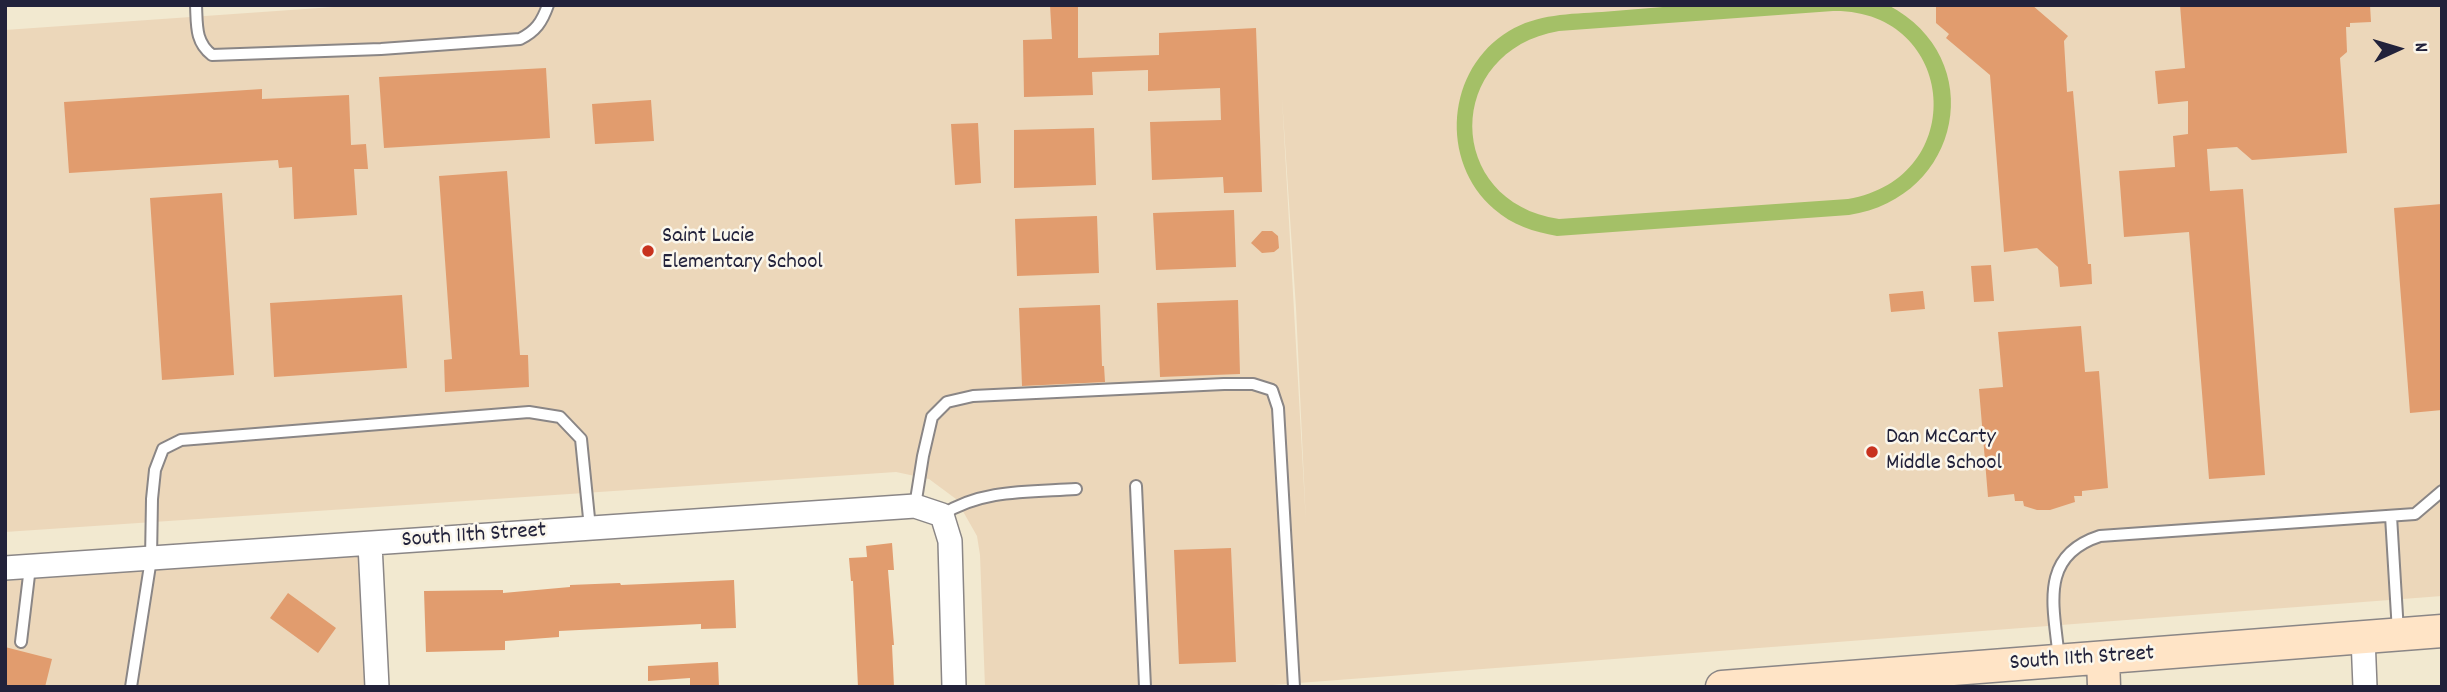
<!DOCTYPE html>
<html>
<head>
<meta charset="utf-8">
<style>
  body { margin:0 }
  #map { position:relative; width:2447px; height:692px; overflow:hidden; background:#f2e9d0; font-family:Dekko,sans-serif }
  canvas { display:block }
  .frame { position:absolute; inset:0; border:7px solid #22223b; pointer-events:none }
  .north { position:absolute; left:2363px; top:14px; width:70px; height:70px; -webkit-text-stroke:5px #fbf7ec; paint-order:stroke; rotate:86deg; font-size:19px; font-weight:700; line-height:28px; text-align:center; color:#22223b }
  .north::after { content:''; display:block; margin:auto; width:24px; height:32px; background:#22223b; clip-path:polygon(50% 0,100% 100%,50% 72%,0 100%) }
</style>
</head>
<body>
<div id="map">
<canvas width="2447" height="692"></canvas>
<div class="frame"></div>
<div class="north">N</div>
</div>
<script>
const c = document.querySelector('canvas').getContext('2d');
c.lineJoin = 'round';
function fillPath(path, color) { c.fillStyle = color; c.fill(path, 'evenodd'); }
function stroke(path, color, width, dash) { c.strokeStyle = color; c.lineWidth = width; c.lineCap = dash ? 'butt' : 'round'; c.setLineDash(dash || []); c.stroke(path); }
function drawText(font, color, halo, rows, align = 'center') {
  c.font = font + ' Dekko,sans-serif'; c.lineWidth = 5; c.setLineDash([]); c.textBaseline = 'middle'; c.strokeStyle = halo; c.fillStyle = color; for (const [text, x, y, turn = 0] of rows) {
    c.save(); c.translate(x, y); c.rotate((+turn || 0) * Math.PI / 180); c.textAlign = isNaN(turn) ? turn : align; if (halo) c.strokeText(text, 0, 0); c.fillText(text, 0, 0); c.restore();
  }
}
fillPath(new Path2D(`
  M362,5H2442V596L1246,687H985L980,555L977,536L956,499L929,479L896,472L5,532V30ZM1282,98L1296,308L1306,524V523Z
  M360,554L366,687H5V581Z`), '#ecd7ba');
fillPath(new Path2D(`
  M1687,5H1888C1990,58 1962,198 1849,215L1557,236C1534,232 1512,225 1494,209C1439,161 1446,69 1509,31C1537,14 1570,14 1602,12C1630,10 1659,7 1687,5ZM1833,11C1957,9 1972,178 1848,199L1559,219C1444,202 1443,51 1559,31Z`), '#a4c067');
fillPath(new Path2D(`
  M1050,5H1078V58L1159,55V33L1256,28L1262,192L1224,193L1223,177L1152,180L1150,122L1221,120L1220,88L1148,91V70L1092,72L1093,95L1024,97L1023,40L1052,39Z
  M1936,5H2032L2068,36L2064,41L2067,92L2073,91L2088,264H2091L2092,284L2060,287L2058,267L2037,248L2004,252L1990,75L1946,38L1949,34L1936,23Z
  M2180,5H2370L2371,22L2350,23V27H2346L2347,52L2340,58L2347,153L2252,160L2237,147L2207,149L2210,191L2243,189L2265,475L2209,479L2189,232L2124,237L2119,171L2175,167L2173,136L2188,134V101L2158,104L2155,71L2185,68Z
  M546,68L550,138L384,148L379,77Z
  M262,89V99L349,95L351,145L366,144L368,169H354L357,215L294,219L292,167L279,168L278,160L69,173L64,102Z
  M651,100L654,141L595,144L592,104Z
  M978,123L981,183L955,185L951,124Z
  M1094,128L1096,185L1014,188V130Z
  M507,171L520,355H528L529,387L445,392L444,360L452,359L439,176Z
  M222,193L234,375L162,380L150,198Z
  M2442,204V410L2410,413L2394,208Z
  M1234,210L1236,267L1156,270L1153,213Z
  M1097,216L1099,273L1017,276L1015,219Z
  M1262,231H1272L1278,236L1279,248L1274,252L1262,253L1251,243Z
  M1991,265L1994,301L1974,302L1971,266Z
  M1923,291L1925,309L1891,312L1889,294Z
  M402,295L407,368L274,377L270,303Z
  M1238,300L1240,374L1160,377L1157,303Z
  M1100,305L1102,366H1104L1105,382L1022,386L1019,308Z
  M2081,326L2085,372L2099,371L2108,488L2082,491V496H2074L2075,502L2050,510H2037L2024,506L2023,501H2015L2014,494L1988,497L1979,389L2003,387L1998,332Z
  M892,543L894,570H888L894,645H892L894,687H858L853,581H851L849,558L867,557L866,546Z
  M1231,548L1236,662L1179,664L1174,550Z
  M734,580L736,628L701,629V624L559,631V637L505,641V650L426,652L424,591L503,590V593L570,587V585L620,583L621,585Z
  M288,593L336,628L318,653L270,618Z
  M5,647L52,659L45,687H5Z
  M718,662L719,687H690V678L648,681V666Z`), '#e19c6e');
const lane = new Path2D(`
  M196,5C197,25 195,42 212,55L381,49L520,39C536,31 542,22 548,5
  M1136,486L1145,687
  M915,506L923,456L932,417L947,402L973,396L1224,384H1253L1272,390L1278,408L1294,687
  M942,515C981,489 1031,492 1076,489
  M2391,516L2398,632
  M21,642L30,567
  M2059,659C2054,607 2038,556 2100,536L2415,514L2442,491
  M131,687L151,559L152,499L155,470L163,449L181,440L529,412L560,417L581,439L590,528`);
const street = new Path2D(`
  M370,544L377,687
  M5,568L915,506L942,515L950,541L954,687
  M2363,637L2365,687`);
const secondary = new Path2D(`
  M2103,658L2104,687
  M1722,687L2442,631`);
stroke(lane, '#8a8686', 14);
stroke(street, '#8a8686', 26);
stroke(secondary, '#8a8686', 35);
stroke(lane, '#fff', 10);
stroke(street, '#fff', 23);
stroke(secondary, '#ffe4c6', 32);
for (const [x, y, r, color] of [
  [648,251,7,"#c8321e"],
  [1872,452,7,"#c8321e"]
]) { const dot = new Path2D(); dot.arc(x, y, r, 0, 2 * Math.PI); c.fillStyle = color; c.fill(dot); stroke(dot, '#fbf7ec', 2.5); }
drawText('23px', '#22223b', '#fbf7ec', [
  ["Saint Lucie",662,238],
  ["Elementary School",662,264],
  ["Dan McCarty",1886,439],
  ["Middle School",1886,465]
], 'left');
drawText('23px', '#22223b', '#fbf7ec', [
  ["South 11th Street",474,537,-4],
  ["South 11th Street",2082,660,-4]
]);
</script>
</body>
</html>
